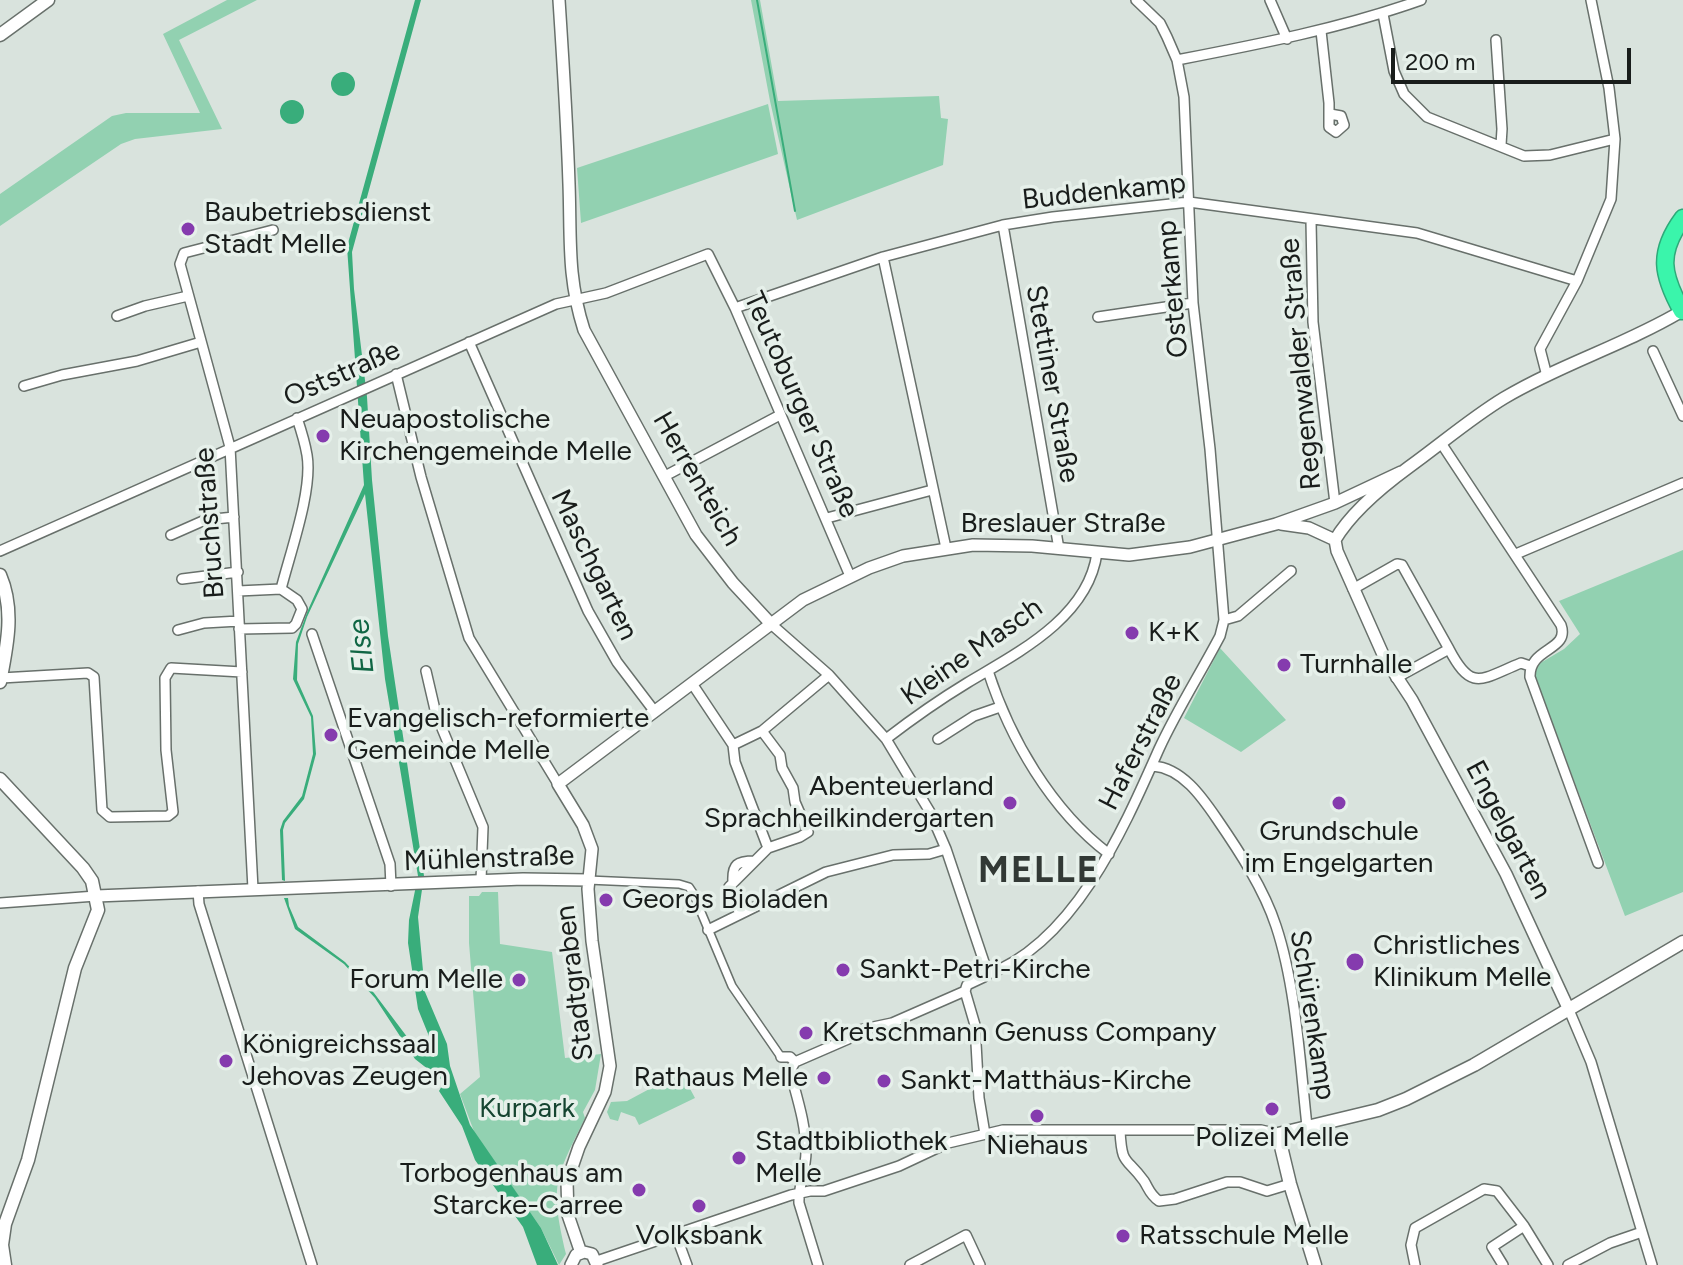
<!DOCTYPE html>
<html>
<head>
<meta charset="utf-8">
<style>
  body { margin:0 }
  #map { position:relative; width:1683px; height:1265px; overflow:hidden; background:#d9e3dd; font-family:Figtree,sans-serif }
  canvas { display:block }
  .scale { position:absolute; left:1391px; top:48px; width:240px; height:36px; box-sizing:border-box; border:4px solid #191d1b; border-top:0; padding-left:10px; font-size:24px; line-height:28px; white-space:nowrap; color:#191d1b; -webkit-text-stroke:6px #e6f0ea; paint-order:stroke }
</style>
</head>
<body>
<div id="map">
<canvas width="1683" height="1265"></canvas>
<div class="scale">200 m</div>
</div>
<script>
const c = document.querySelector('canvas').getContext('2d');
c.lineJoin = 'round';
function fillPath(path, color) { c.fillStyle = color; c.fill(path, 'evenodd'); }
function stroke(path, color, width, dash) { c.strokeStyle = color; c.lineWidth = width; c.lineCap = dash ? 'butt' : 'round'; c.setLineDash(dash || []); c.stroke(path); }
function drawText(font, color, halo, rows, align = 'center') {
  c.font = font + ' Figtree,sans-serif'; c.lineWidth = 7; c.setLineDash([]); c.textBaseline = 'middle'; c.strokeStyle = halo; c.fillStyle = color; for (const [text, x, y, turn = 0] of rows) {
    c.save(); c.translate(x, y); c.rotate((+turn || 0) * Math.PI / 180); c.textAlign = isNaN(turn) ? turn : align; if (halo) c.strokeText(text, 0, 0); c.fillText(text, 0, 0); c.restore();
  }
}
fillPath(new Path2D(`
  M227,0H257L179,40L222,129L135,139L121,144L0,226V194L112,116L126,113H200L163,34Z
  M751,0H760L778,101L939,96L941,118L948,119L943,165L797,220L770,101Z
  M768,104L778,154L581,223L577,168Z
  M1683,550V892L1625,916L1535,677L1537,665L1564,649L1580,634L1559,601Z
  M1220,648L1286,720L1241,752L1184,718Z
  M482,892H498L500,944L552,952L565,1058L601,1054L595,1090L583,1112L585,1118C554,1181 550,1185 566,1254L559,1265L541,1228L475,1134L460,1094L480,1077L469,943V896H479Z
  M681,1072L695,1098L639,1125L635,1117L621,1112L618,1121L610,1119L607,1112L611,1102L627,1101Z`), '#92d1b1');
fillPath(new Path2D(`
  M415,0H421L352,252L354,289L367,397L372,480L388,636L424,876L418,917L425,992L447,1044L450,1066L470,1125L541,1228L558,1265H537L523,1227L475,1160L462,1126L439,1091L443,1084L442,1080L415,1059L375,998L344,964L295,929L284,898H288L289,906L298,927L345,962L374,993L420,1054L434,1057L435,1051L418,1009L408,943L409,920L418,876L385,679L365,494L307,617L298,644L297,680L313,716L316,754L304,799L285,823L283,830L285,881L282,880L280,830L283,821L302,796L313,754L311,717L293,679L296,642L308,610L364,485L347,247Z
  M331 84a12 12 0 1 1 24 0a12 12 0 1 1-24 0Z
  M280 112a12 12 0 1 1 24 0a12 12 0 1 1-24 0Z`), '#39ad7b');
stroke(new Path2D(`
  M757,0L795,211`), '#39ad7b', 2);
const pedestrian = new Path2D(`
  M588,880L679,884L689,887L693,893L732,986L781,1057`);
const minor = new Path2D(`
  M1270,0L1287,39
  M1383,14L1394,71L1404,94L1427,117L1524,156L1550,155L1615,139
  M1321,31L1329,103V127L1336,132L1344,125L1341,116L1330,114
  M1496,40L1502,129L1501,145
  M1177,60C1260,44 1342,28 1421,0
  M1311,221L1313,322L1335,503
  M1003,225L1059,549
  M883,257L946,548
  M735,308L883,257L1003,225L1053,217L1189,202L1417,233L1577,281
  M117,316L145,306L188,296
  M1098,317L1193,303
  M469,342L588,611L617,662L655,712
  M1653,351L1683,416
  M396,374L421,477L469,638L558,784
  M1547,376L1540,349L1577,281L1611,199L1615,139L1609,88L1591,0
  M24,386L62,375L137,361L201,342
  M1441,443L1561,625C1570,651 1529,647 1530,677L1598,863
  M665,476L780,415
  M827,518L932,490
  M171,535L205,520L234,517
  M0,551L556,304L606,293L708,254L735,308L850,576
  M1516,554L1683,483
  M182,579L238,572
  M1353,589L1397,564L1402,565L1449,649
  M238,591L281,589C290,553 313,490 307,455C305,443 301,430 297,418
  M1224,620L1238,616L1291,571
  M771,624L829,675L886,739L930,812L946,849L987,971L984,977L967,985L965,991L892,1023L859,1030L848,1039L795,1062L790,1057H781
  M239,629L292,628L296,624L302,609L297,600L281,589
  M178,630L204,623L239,621
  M312,634L390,864L391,886
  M426,671L436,714L483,827L481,880
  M988,671C1010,739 1051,810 1109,854
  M1,678L88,673L94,677L102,810L110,817L168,816L173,812L166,750L165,678L171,668L242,672
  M1396,678L1449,649C1472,693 1481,679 1521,663L1530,666
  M693,685L733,745L735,762L768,848L729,887L740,914
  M762,731L780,755L782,768L793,788L795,802L808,832L800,837L768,848
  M886,739C912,719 939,700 967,683C1017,653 1088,618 1097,553
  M938,739L974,716L1000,707
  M733,745L762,731L829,675
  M1153,766C1182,768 1202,797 1217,819C1239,851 1264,889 1276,926C1296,986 1300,1063 1307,1126
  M733,882C732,864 737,861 755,861
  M253,889L230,447L180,264L184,253L273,230
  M198,891L199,904L312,1265
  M0,903L96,896
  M708,930L826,872L893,855L929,854L946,849
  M986,975C1074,944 1124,828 1159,749C1177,710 1200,674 1220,636L1224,620L1210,449L1193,303L1184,97L1177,60L1167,37L1160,23L1136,0
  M965,991L975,1025L979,1098L985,1134
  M1569,1010L1591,1062L1652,1265
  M795,1062L790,1071C797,1098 806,1124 806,1152C806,1170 798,1186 799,1203L818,1265
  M1120,1131C1122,1167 1126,1156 1144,1181C1149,1189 1150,1195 1159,1201L1175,1199L1227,1182H1240L1267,1191L1290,1184
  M676,1235L687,1265
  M597,1261L791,1195L810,1191H824L899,1166L948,1143L1003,1130H1261L1278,1134
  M910,1265L966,1235L980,1265
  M1415,1265L1411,1245L1415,1228L1484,1189L1497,1191L1524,1226L1548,1265
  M1503,1265L1492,1247L1524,1226
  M1568,1265L1610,1243L1642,1232`);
const tertiary = new Path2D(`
  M559,0C563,61 567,123 569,184C571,238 567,277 584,330L696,535L733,583L771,624
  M1281,524L1309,528L1335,540
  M1335,540L1337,551L1385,659L1412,700L1506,874L1569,1010
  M1335,540C1352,511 1383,486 1409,467C1441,444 1471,418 1504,398C1561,364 1625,345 1682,311
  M96,896L523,879L588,880
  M581,1253L568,1215L567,1182L579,1147L605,1092L610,1066L592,941L588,889L592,849L583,825L558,784L803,600L869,568L903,556L973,545L1032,546L1129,555L1190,547L1276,524L1335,503L1401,472
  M571,1265L576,1255L584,1252L592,1254L597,1265`);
const secondary = new Path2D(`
  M0,35L48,0
  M0,575C15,610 7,646 0,682
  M0,779L83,868L92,881L98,910L75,968L28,1160L5,1224L2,1245L5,1265
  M1315,1265L1290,1184L1278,1134L1378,1110L1406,1099L1474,1065L1683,942`);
const motorway = new Path2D(`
  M1682,311C1662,275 1657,253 1683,218`);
stroke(pedestrian, '#68706b', 10);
stroke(minor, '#68706b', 12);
stroke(tertiary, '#68706b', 14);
stroke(secondary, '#68706b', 15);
stroke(motorway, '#2ea979', 19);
stroke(pedestrian, '#fff', 7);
stroke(minor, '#fff', 9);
stroke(tertiary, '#fff', 11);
stroke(secondary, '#fff', 12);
stroke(motorway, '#3af5ab', 16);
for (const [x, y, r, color] of [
  [188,229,8,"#853bae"],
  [323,436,8,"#853bae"],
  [1132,633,8,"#853bae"],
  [1284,665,8,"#853bae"],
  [331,735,8,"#853bae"],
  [1010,803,8,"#853bae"],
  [1339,803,8,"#853bae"],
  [606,900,8,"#853bae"],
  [1355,962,10,"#853bae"],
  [843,970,8,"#853bae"],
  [519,980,8,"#853bae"],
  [806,1033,8,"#853bae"],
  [226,1061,8,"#853bae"],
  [824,1078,8,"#853bae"],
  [884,1081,8,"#853bae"],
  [1272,1109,8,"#853bae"],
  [1037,1116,8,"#853bae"],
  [739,1158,8,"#853bae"],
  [639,1190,8,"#853bae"],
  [699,1206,8,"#853bae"],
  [1123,1236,8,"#853bae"]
]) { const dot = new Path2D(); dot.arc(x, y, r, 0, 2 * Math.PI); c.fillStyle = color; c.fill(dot); stroke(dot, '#e6f0ea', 3); }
drawText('28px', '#191d1b', '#e6f0ea', [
  ["Buddenkamp",1104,192,-6],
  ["Osterkamp",1173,289,-95],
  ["Regenwalder Straße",1301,364,-95],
  ["Oststraße",342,374,-24],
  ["Stettiner Straße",1052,384,80],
  ["Teutoburger Straße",801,405,66],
  ["Herrenteich",697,479,60],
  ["Bruchstraße",210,523,-94],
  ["Breslauer Straße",1063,524],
  ["Maschgarten",594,565,64],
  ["Kleine Masch",972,652,-35],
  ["Haferstraße",1141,742,-63],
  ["Engelgarten",1508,830,62],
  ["Mühlenstraße",489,859,-2],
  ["Stadtgraben",575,983,-97],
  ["Schürenkamp",1312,1015,81]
]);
drawText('28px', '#191d1b', '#e6f0ea', [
  ["Baubetriebsdienst",204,213],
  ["Stadt Melle",204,245],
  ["Neuapostolische",339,420],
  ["Kirchengemeinde Melle",339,452],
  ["K+K",1148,633],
  ["Turnhalle",1300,665],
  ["Evangelisch-reformierte",347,719],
  ["Gemeinde Melle",347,751],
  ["Abenteuerland",994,787,"right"],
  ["Sprachheilkindergarten",994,819,"right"],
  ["Grundschule",1339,832,"center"],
  ["im Engelgarten",1339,864,"center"],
  ["Georgs Bioladen",622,900],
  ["Christliches",1373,946],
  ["Klinikum Melle",1373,978],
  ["Sankt-Petri-Kirche",859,970],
  ["Forum Melle",503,980,"right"],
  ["Kretschmann Genuss Company",822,1033],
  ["Königreichssaal",242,1045],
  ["Jehovas Zeugen",242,1077],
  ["Rathaus Melle",808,1078,"right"],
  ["Sankt-Matthäus-Kirche",900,1081],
  ["Polizei Melle",1272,1138,"center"],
  ["Stadtbibliothek",755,1142],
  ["Melle",755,1174],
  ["Niehaus",1037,1146,"center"],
  ["Torbogenhaus am",623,1174,"right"],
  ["Starcke-Carree",623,1206,"right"],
  ["Volksbank",699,1236,"center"],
  ["Ratsschule Melle",1139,1236]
], 'left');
drawText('28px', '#154430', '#e6f0ea', [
  ["Kurpark",527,1109]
]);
drawText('italic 30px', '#106644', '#e6f0ea', [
  ["Else",362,646,-96]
]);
c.letterSpacing = '2px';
drawText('bold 36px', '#323935', '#e6f0ea', [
  ["MELLE",1039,871]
]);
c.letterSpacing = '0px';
</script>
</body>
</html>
